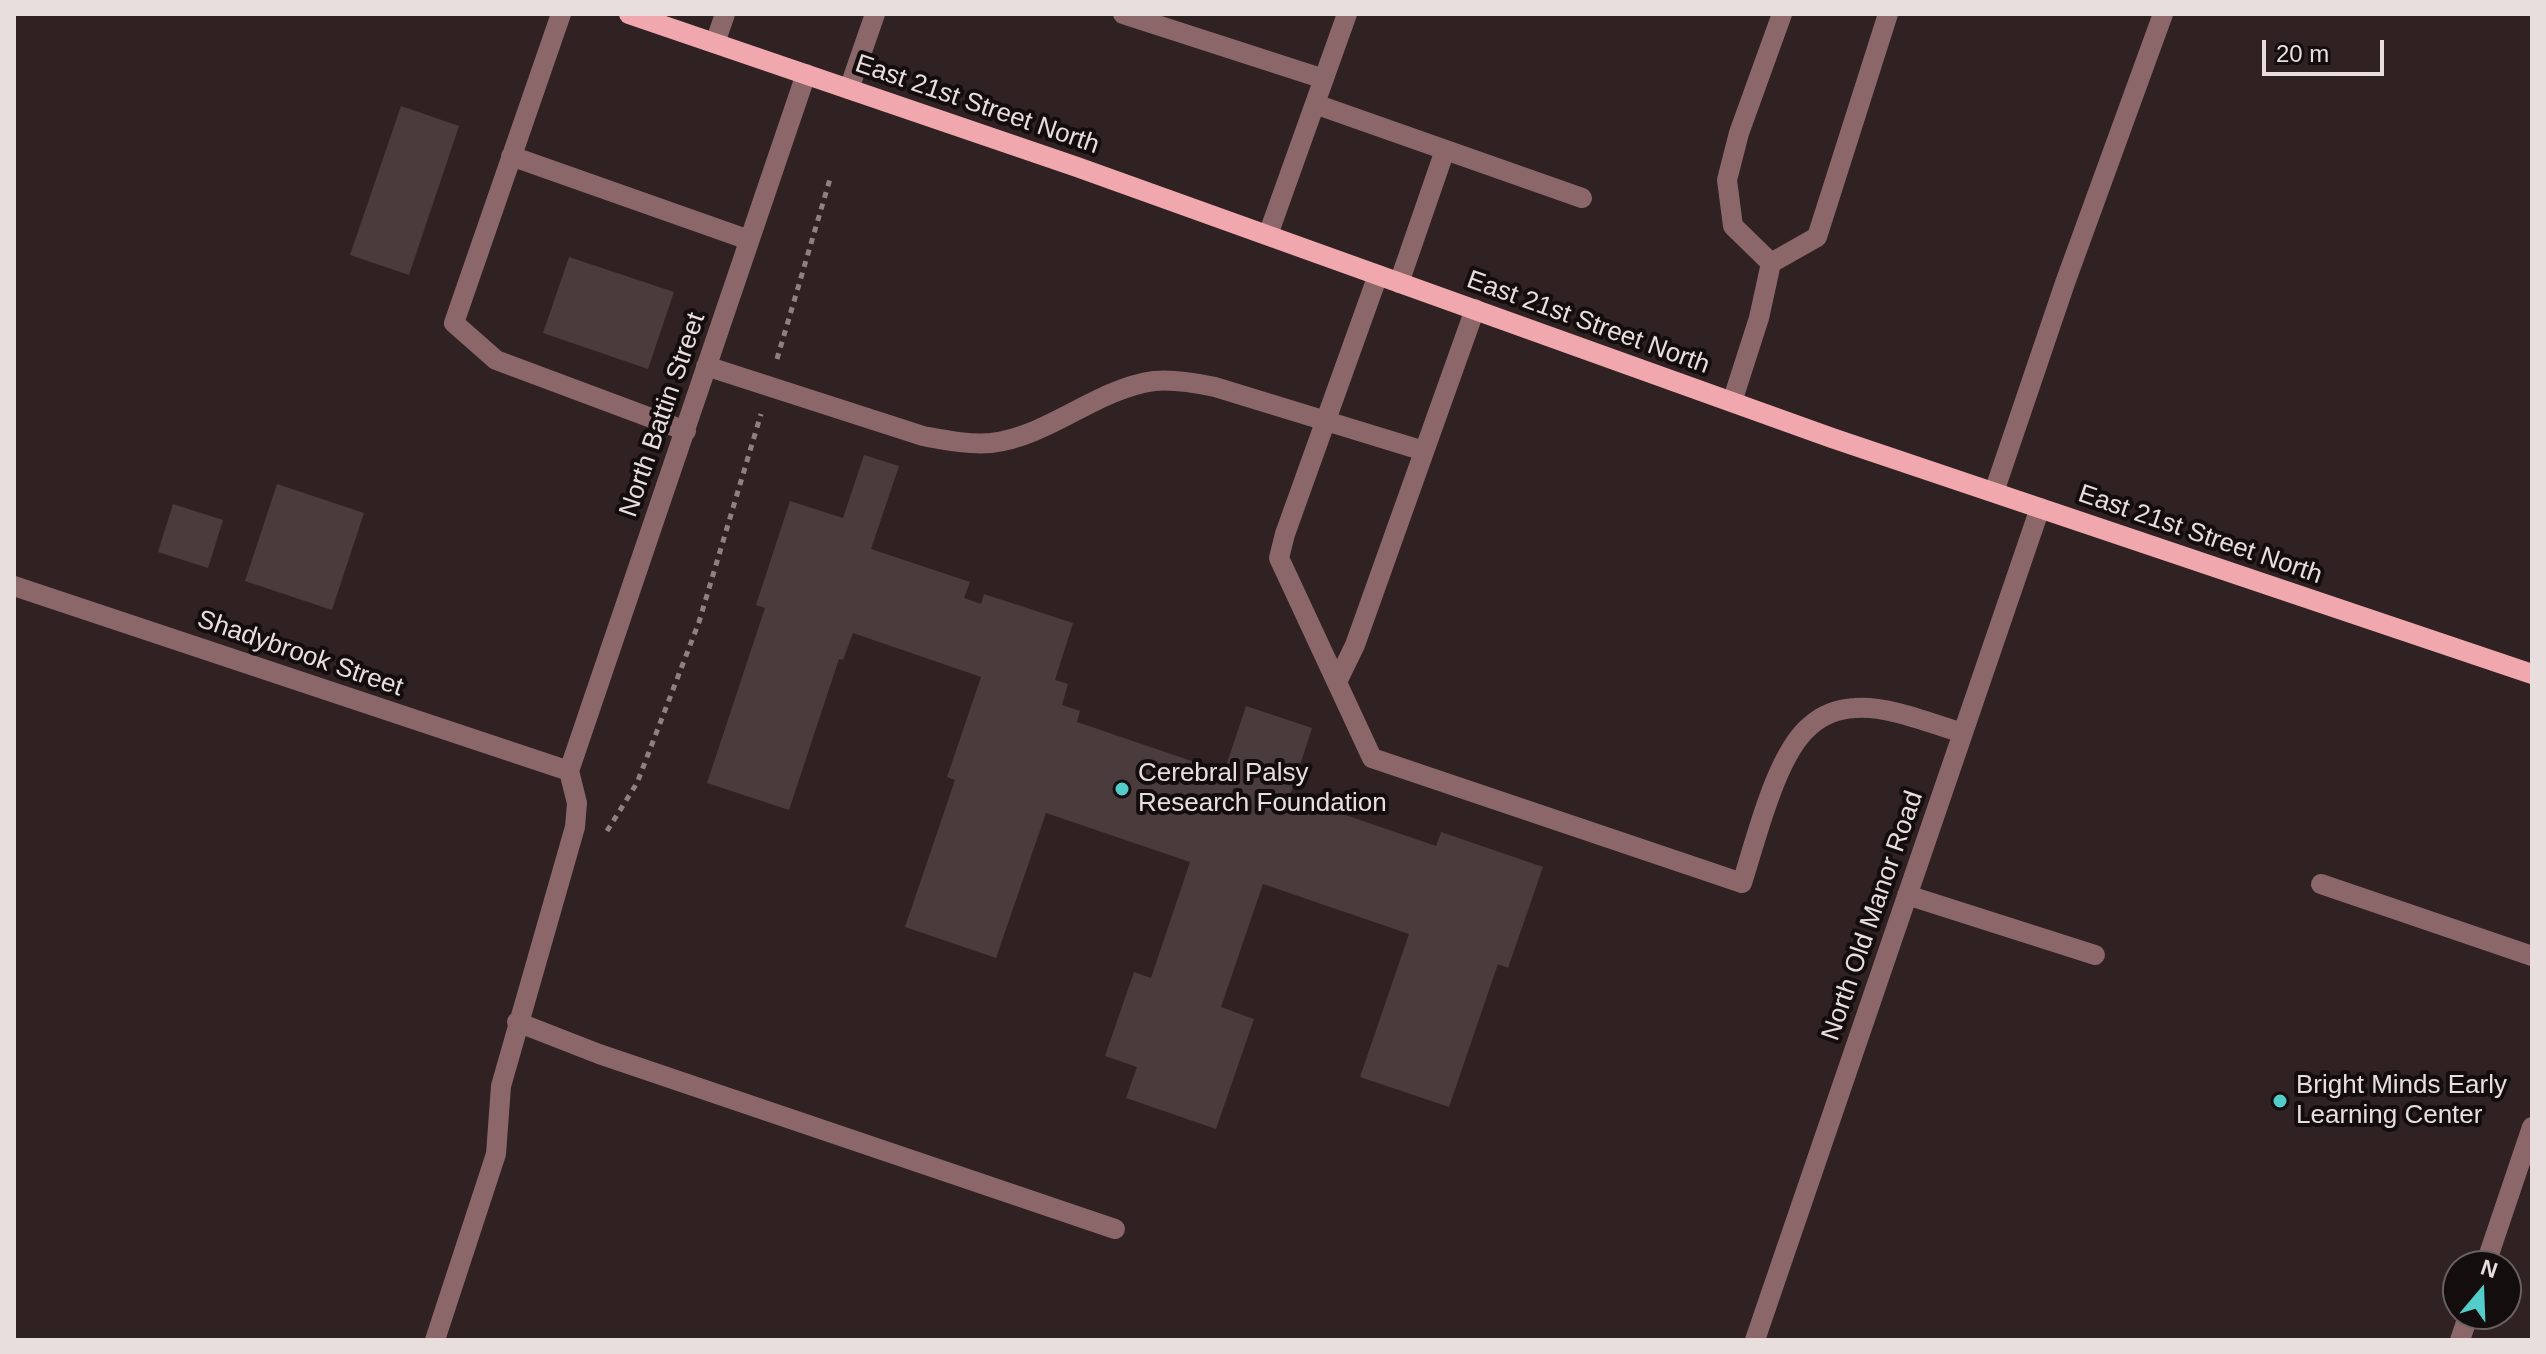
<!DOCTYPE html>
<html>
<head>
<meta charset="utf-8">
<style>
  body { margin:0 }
  #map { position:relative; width:2546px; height:1354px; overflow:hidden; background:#302223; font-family:Helvetica,sans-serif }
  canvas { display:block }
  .frame { position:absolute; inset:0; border:16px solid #e8dede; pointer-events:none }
  .north { position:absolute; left:2442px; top:1250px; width:80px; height:80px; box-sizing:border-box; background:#140d0e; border:2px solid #696161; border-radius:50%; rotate:19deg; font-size:22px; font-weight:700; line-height:32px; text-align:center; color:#e8dede }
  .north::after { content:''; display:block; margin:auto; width:28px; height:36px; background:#53cdca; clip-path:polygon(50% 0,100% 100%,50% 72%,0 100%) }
  .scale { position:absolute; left:2262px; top:40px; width:122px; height:36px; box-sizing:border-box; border:4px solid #e8dede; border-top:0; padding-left:10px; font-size:24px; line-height:28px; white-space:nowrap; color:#e8dede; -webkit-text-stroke:6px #140d0e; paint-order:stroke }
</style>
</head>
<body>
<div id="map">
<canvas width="2546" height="1354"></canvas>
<div class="frame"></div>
<div class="north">N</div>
<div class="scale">20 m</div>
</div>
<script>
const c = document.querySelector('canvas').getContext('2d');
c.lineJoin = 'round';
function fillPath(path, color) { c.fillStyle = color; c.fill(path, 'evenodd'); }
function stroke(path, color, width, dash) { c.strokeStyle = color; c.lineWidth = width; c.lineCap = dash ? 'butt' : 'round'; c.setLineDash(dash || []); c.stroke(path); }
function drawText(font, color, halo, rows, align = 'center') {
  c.font = font + ' Helvetica,sans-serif'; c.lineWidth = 8; c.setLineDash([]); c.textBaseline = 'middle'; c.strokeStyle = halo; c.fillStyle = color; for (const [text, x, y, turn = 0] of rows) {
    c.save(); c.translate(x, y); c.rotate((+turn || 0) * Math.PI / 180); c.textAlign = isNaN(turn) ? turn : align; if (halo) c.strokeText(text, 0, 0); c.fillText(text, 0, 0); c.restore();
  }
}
fillPath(new Path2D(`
  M401,106L459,126L409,275L350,255Z
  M569,257L674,292L648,369L543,333Z
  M864,455L899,466L871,549L970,582L964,598L981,604L984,594L1073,623L1055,680L1068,684L1062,705L1080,711L1077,722L1224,772L1246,706L1312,728L1290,796L1436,846L1441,832L1543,867L1508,968L1498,964L1449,1107L1360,1077L1409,934L1263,884L1221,1007L1254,1019L1216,1129L1126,1098L1137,1067L1105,1056L1134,972L1151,978L1190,862L1046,813L996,958L905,927L955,780L947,777L981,677L853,633L843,660L839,659L789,810L707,783L765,608L756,605L790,501L843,518Z
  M277,484L364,513L332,610L245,581Z
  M173,504L223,520L208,568L158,552Z`), '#4a3b3c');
stroke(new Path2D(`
  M777,359L830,179
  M607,831L637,783L699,622L761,414`), '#8d8181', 5, [6, 6]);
stroke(new Path2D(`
  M561,14L454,323L496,360L686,431
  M1123,14L1324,79
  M715,43L725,14
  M849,89L875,14
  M1315,104L1582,198
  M511,156L749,240
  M1268,235L1347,14
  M1771,263L1733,226L1727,180L1739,133L1782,14
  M1378,275L1285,534L1279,558L1372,758L1742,883C1756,840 1776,754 1810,726C1822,715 1839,709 1855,708C1887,705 1932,724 1963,733
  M1399,283L1445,150
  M706,366L923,436C945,440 969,445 991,443C1050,436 1096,389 1154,381C1174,379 1196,383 1215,387L1424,451
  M1732,402L1759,318L1771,263L1817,237L1888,14
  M1994,492L2065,283L2163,14
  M14,586L569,771
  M1337,682L1355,645L1475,309
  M569,771L806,74
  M2321,884L2532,956
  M1907,895L2095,955
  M517,1022L599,1054L1115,1229
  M2485,1266L2532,1127
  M435,1340L496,1154L501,1086L575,827L577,803L569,771
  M1755,1340L2040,508
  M2460,1340L2469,1314`), '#8b676a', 20);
stroke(new Path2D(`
  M629,14L1077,167L1832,438L2532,674`), '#f1a7ae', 20);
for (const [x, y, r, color] of [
  [1122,789,8,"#53cdca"],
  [2280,1101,8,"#53cdca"]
]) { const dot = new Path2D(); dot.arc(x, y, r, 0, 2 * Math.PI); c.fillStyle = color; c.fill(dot); stroke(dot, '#140d0e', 3); }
drawText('26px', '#e8dede', '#140d0e', [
  ["East 21st Street North",977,105,19],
  ["East 21st Street North",1588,323,20],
  ["North Battin Street",663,415,-71],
  ["East 21st Street North",2200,535,19],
  ["Shadybrook Street",300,654,19],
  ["North Old Manor Road",1873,916,-71]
]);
drawText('26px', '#e8dede', '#140d0e', [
  ["Cerebral Palsy",1138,774],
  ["Research Foundation",1138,804],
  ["Bright Minds Early",2296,1086],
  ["Learning Center",2296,1116]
], 'left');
</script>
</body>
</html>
